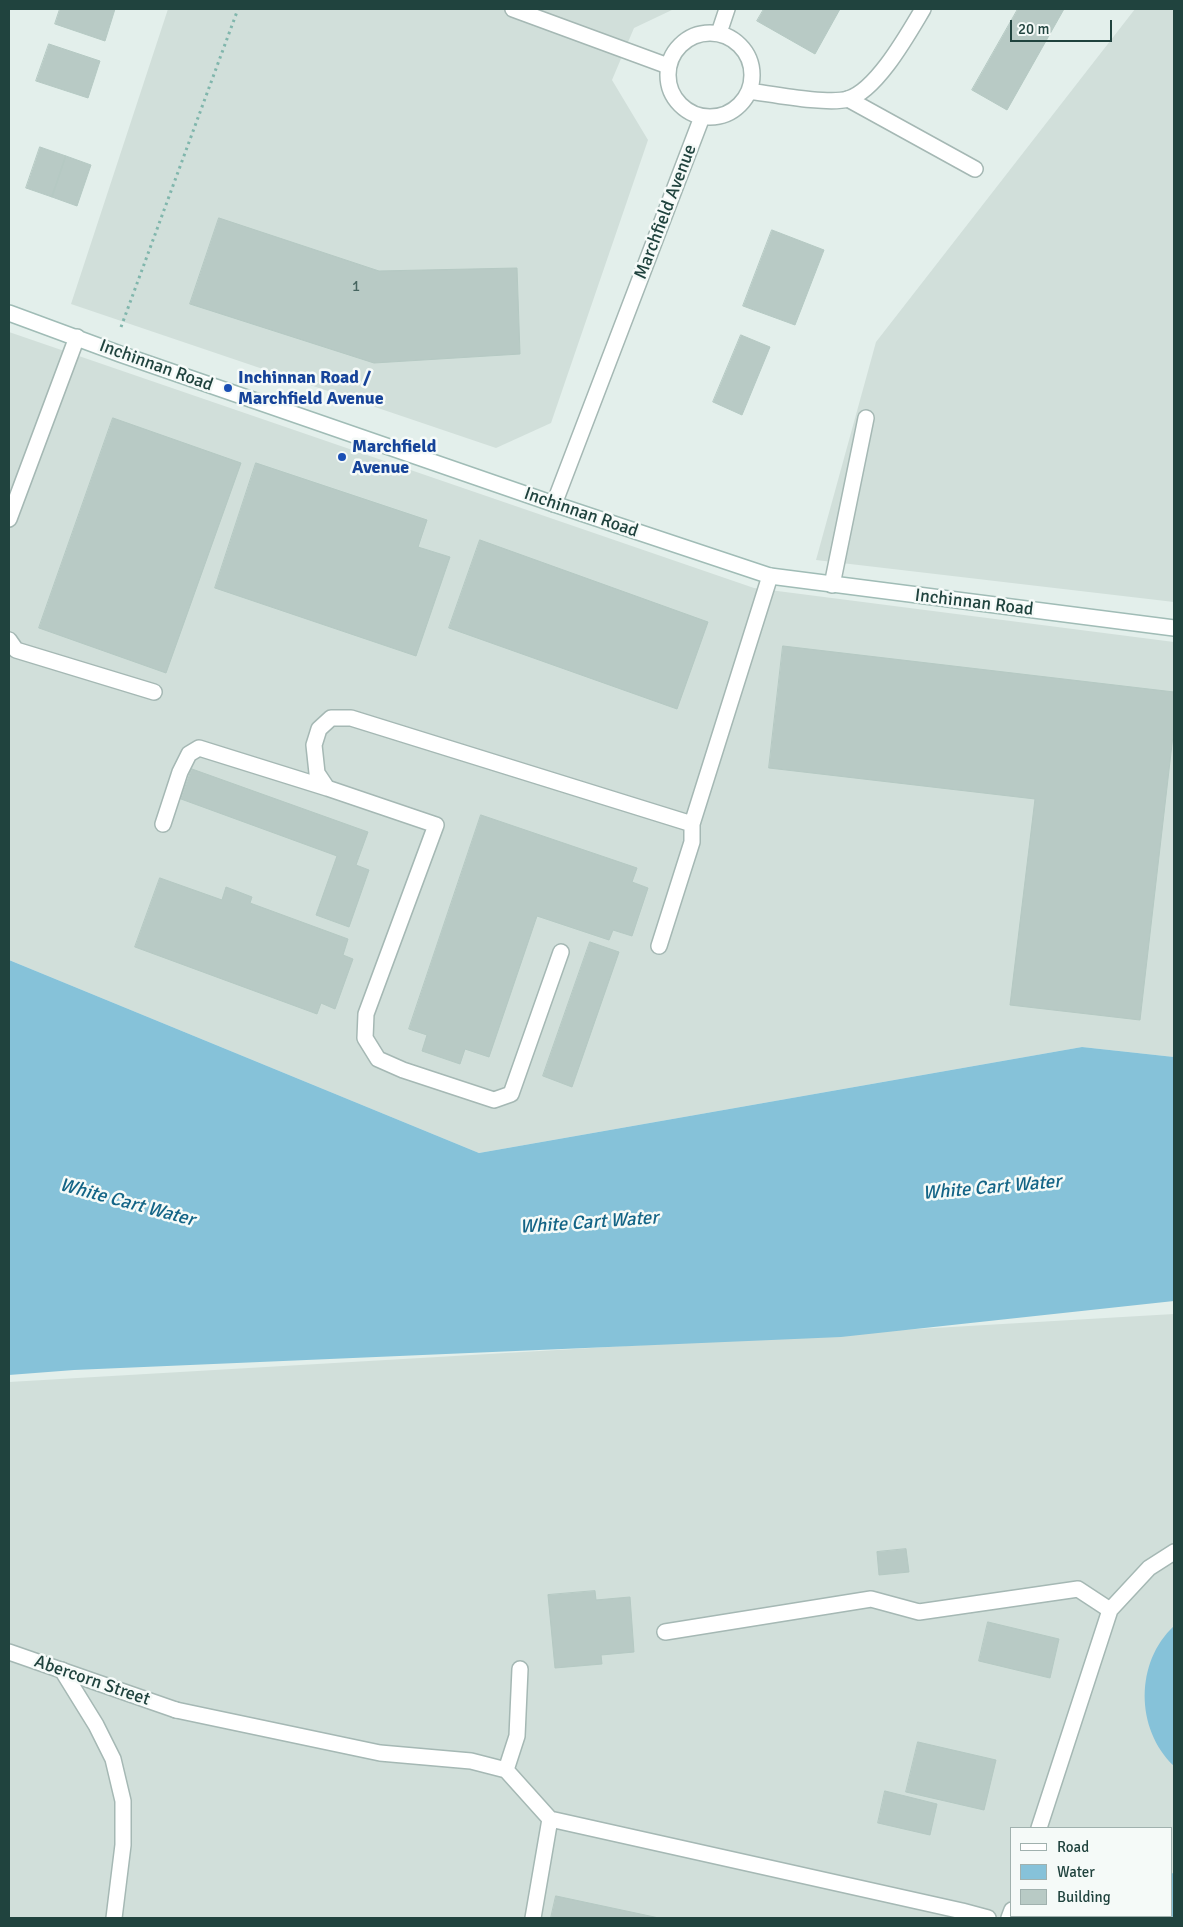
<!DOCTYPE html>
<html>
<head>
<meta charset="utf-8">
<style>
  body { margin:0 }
  #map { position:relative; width:1183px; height:1927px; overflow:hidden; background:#e3efeb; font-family:Signika,sans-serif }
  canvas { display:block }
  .frame { position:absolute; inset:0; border:10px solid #20433e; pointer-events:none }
  .legend { position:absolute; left:1010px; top:1827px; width:162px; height:90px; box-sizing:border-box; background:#f5faf8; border:1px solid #a0b1ae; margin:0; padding:6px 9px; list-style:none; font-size:15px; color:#20433e }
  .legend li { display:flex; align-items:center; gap:10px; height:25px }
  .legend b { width:25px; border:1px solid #a0b1ae }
  .scale { position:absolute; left:1010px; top:20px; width:102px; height:22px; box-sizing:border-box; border:2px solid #20433e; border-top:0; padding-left:6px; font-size:15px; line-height:18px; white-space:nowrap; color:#20433e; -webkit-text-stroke:4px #f5faf8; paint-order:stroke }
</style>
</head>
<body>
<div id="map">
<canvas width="1183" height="1927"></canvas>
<div class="frame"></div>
<ul class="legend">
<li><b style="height:6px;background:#fff"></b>Road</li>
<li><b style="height:14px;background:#86c2d9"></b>Water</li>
<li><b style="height:14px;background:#b8cac5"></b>Building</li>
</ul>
<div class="scale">20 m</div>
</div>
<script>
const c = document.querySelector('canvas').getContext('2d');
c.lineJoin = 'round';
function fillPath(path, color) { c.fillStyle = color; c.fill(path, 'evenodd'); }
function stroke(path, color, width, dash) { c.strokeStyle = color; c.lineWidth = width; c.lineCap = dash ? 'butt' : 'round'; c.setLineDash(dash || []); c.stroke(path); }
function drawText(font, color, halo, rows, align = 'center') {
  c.font = font + ' Signika,sans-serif'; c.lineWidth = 5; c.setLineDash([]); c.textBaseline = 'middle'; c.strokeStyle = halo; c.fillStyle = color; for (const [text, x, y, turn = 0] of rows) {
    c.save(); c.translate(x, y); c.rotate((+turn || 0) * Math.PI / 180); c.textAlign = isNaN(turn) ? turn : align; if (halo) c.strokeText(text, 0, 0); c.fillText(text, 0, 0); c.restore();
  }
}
fillPath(new Path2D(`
  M168,9H674L634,28L612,80L648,140L551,423L496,448L71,304Z
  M1135,9H1174V602L816,560L876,342Z
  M9,332L754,588L1174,642V1057L1082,1047L479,1153L9,960Z
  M1174,1314V1918H9V1382ZM1012,1828H1172V1916H1012Z`), '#d1dfda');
fillPath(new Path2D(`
  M9,960L479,1153L1082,1047L1174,1057V1301L841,1337L74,1370L9,1375Z
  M1174,1626V1766C1135,1729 1135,1662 1174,1626Z
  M1172,1873L1174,1874V1918H1071L1072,1916H1172Z`), '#86c2d9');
const building = new Path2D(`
  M60,9H115L105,41L55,24Z
  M764,9H840L815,54L757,21Z
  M1018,9H1064L1007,110L972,90Z
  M49,44L100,61L88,98L36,81Z
  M40,147L66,156L52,197L26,188Z
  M66,156L91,165L77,206L52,197Z
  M219,218L379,271L517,268L520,354L374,363L190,304Z
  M772,230L824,250L795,325L743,306Z
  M741,335L770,347L742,415L713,402Z
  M113,418L241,463L166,673L39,628Z
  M256,463L427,520L418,547L450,557L416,656L215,588Z
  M480,540L708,622L677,709L449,628Z
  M783,646L1174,692V727L1140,1020L1010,1005L1035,799L769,768Z
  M192,769L368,832L356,865L369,870L349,927L316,915L337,856L181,799Z
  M481,815L637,868L632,882L648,888L632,936L613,930L609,940L537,916L489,1057L465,1049L460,1064L422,1051L427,1035L409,1029Z
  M160,878L222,900L226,887L252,897L250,903L348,939L343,955L353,959L335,1009L321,1003L317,1014L135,947Z
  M590,942L619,952L572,1087L543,1076Z
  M906,1549L909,1572L879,1575L877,1552Z
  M595,1591L596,1600L630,1597L634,1652L601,1655L602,1664L555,1668L548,1595Z
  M988,1622L1059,1639L1050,1678L979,1661Z
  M918,1742L996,1760L984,1810L906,1792Z
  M885,1791L937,1804L930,1835L878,1823Z
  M556,1896L659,1918H551Z`);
fillPath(building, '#b8cac5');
stroke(building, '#b5c9c3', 1);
const lane = new Path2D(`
  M513,9L668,66
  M848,99L975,169
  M9,519L77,337
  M832,585L866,418
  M9,640L16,650L154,692
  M163,824L180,772L189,754L199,748L327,788
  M659,946L692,842V824L770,576
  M561,952L511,1094L494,1100L403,1070L378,1059L365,1038L366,1014L436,825L327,788L317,773L314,745L319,729L331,718H351L692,824
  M665,1632L871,1599L919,1612L1078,1589L1110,1610
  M62,1670L96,1725L113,1759L123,1801V1845L114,1918
  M176,1710L380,1753L471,1761L506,1770L550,1819L962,1911L988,1918
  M506,1770L517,1736L520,1669
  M1039,1828L1110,1610L1149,1568L1174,1552
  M533,1918L550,1819
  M1009,1918L1012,1910`);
const street = new Path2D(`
  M668 75a42 42 0 1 1 84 0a42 42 0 1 1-84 0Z
  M719,33L727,9
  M749,91C772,94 828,105 848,99C877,90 908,34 923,9
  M554,504L702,117
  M9,1652L176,1710`);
const secondary = new Path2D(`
  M9,313L120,354L554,504L770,576L1174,628`);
stroke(lane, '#a5b8b4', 18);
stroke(street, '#a5b8b4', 18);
stroke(secondary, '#a0bcb6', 18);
stroke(new Path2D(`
  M121,327L238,9`), '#80b6ac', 3, [2.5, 4]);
stroke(lane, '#fff', 15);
stroke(street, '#fff', 15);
stroke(secondary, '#fff', 15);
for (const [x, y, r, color] of [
  [228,388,5,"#1a4fb4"],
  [342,457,5,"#1a4fb4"]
]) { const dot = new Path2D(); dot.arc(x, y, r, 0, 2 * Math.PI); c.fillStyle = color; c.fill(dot); stroke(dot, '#f5faf8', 2); }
drawText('15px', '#466560', null, [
  ["1",356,287]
]);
drawText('18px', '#20433e', '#f5faf8', [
  ["Marchfield Avenue",666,212,-69],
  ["Inchinnan Road",156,366,20],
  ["Inchinnan Road",581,513,19],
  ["Inchinnan Road",974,603,7],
  ["Abercorn Street",92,1681,19]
]);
drawText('bold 18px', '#164399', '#f5faf8', [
  ["Inchinnan Road /",238,378],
  ["Marchfield Avenue",238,399],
  ["Marchfield",352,447],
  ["Avenue",352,468]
], 'left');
drawText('italic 19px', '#136486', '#f5faf8', [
  ["White Cart Water",992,1188,-5],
  ["White Cart Water",127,1203,15],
  ["White Cart Water",589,1223,-4]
]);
</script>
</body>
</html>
